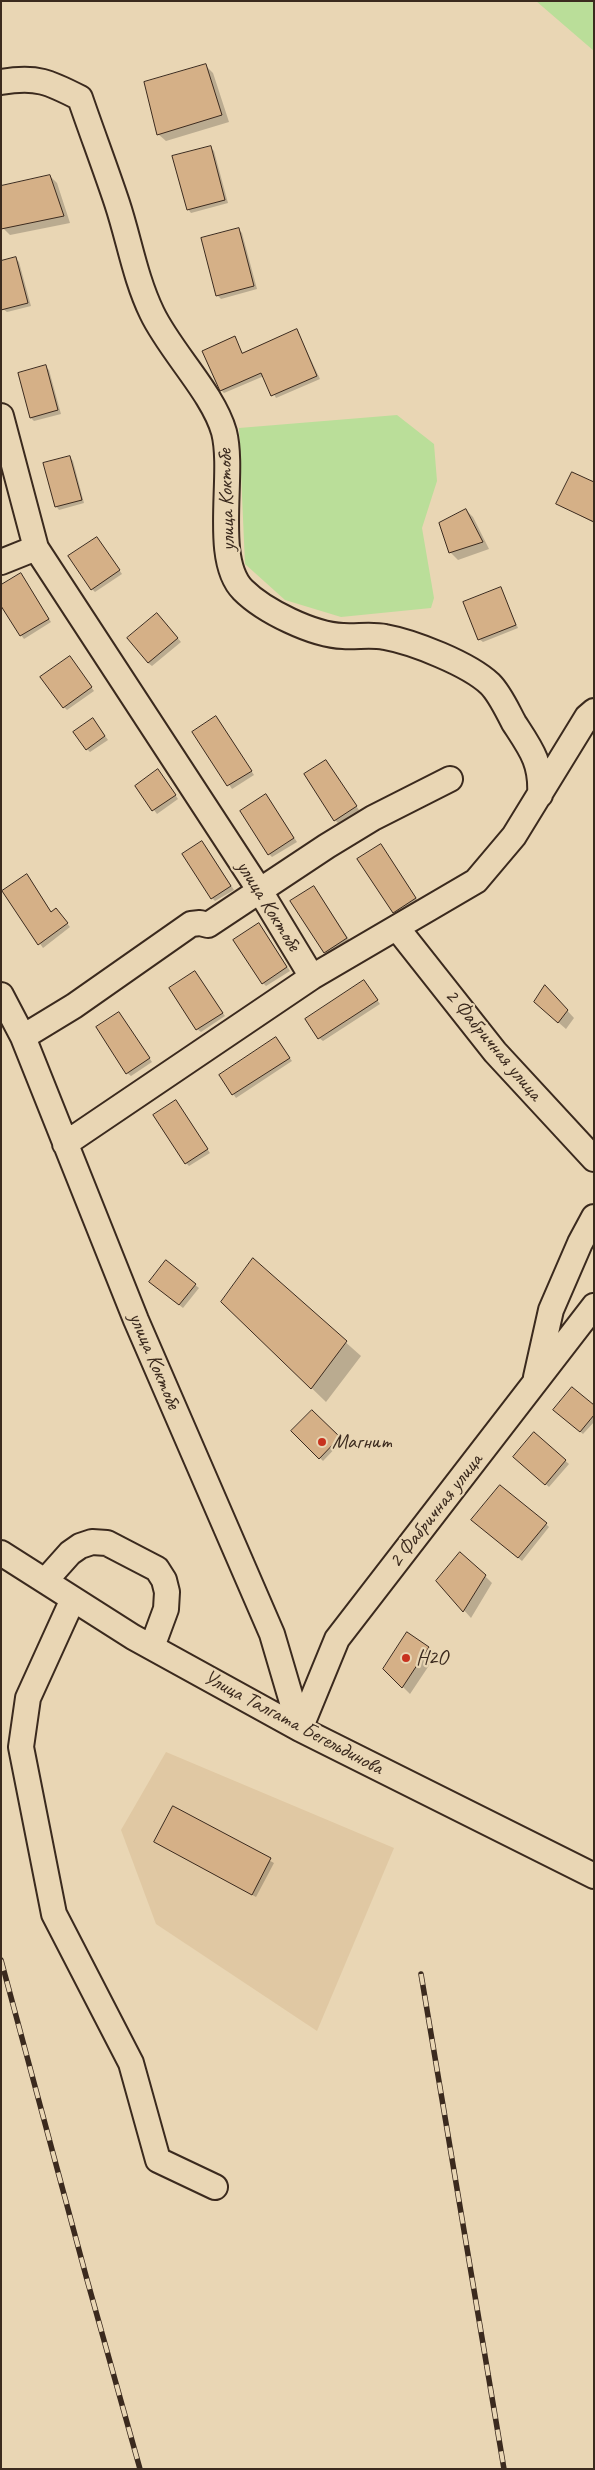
<!DOCTYPE html>
<html>
<head>
<meta charset="utf-8">
<style>
  body { margin:0 }
  #map { position:relative; width:595px; height:2470px; overflow:hidden; background:#e9d6b4; font-family:Caveat,sans-serif }
  canvas { display:block }
  .frame { position:absolute; inset:0; border:2px solid #3b2a1e; pointer-events:none }
</style>
</head>
<body>
<div id="map">
<canvas width="595" height="2470"></canvas>
<div class="frame"></div>
</div>
<script>
const c = document.querySelector('canvas').getContext('2d');
c.lineJoin = 'round';
function fillPath(path, color) { c.fillStyle = color; c.fill(path, 'evenodd'); }
function stroke(path, color, width, dash) { c.strokeStyle = color; c.lineWidth = width; c.lineCap = dash ? 'butt' : 'round'; c.setLineDash(dash || []); c.stroke(path); }
function drawText(font, color, halo, rows, align = 'center') {
  c.font = font + ' Caveat,sans-serif'; c.lineWidth = 4.5; c.setLineDash([]); c.textBaseline = 'middle'; c.strokeStyle = halo; c.fillStyle = color; for (const [text, x, y, turn = 0] of rows) {
    c.save(); c.translate(x, y); c.rotate((+turn || 0) * Math.PI / 180); c.textAlign = isNaN(turn) ? turn : align; if (halo) c.strokeText(text, 0, 0); c.fillText(text, 0, 0); c.restore();
  }
}
fillPath(new Path2D(`
  M166,1752L394,1848L317,2031L156,1924L121,1830Z`), '#e0c8a3');
fillPath(new Path2D(`
  M536,1H594V51Z
  M397,415L434,444L437,481L422,528L434,598L431,608L341,617L285,600L245,564L239,428Z`), '#bade99');
fillPath(new Path2D(`
  M206,66L213,73L229,122L166,141L158,134Z
  M210,147L214,151L228,203L191,213L188,209Z
  M50,176L57,183L70,223L10,235L3,228Z
  M238,229L242,233L257,289L221,299L217,295Z
  M15,258L19,262L31,306L7,312L3,309Z
  M297,330L320,379L276,398L264,376L224,393L221,390L234,338L243,354Z
  M46,367L49,370L61,414L34,421L31,418Z
  M70,457L73,461L84,503L59,510L56,506Z
  M594,483V523L558,504Z
  M466,510L473,517L489,549L458,560L450,552Z
  M100,542L122,574L95,592L92,589Z
  M24,578L51,622L24,639L21,635Z
  M500,588L518,628L483,642L479,639Z
  M161,618L181,642L152,666L148,663Z
  M73,661L94,691L67,710L64,707Z
  M219,721L254,775L232,789L194,732Z
  M96,723L108,740L90,752L87,749Z
  M326,761L359,810L338,823L335,820Z
  M161,774L178,799L157,814L136,786Z
  M269,799L297,842L272,857L269,854Z
  M205,845L234,890L215,901L212,898Z
  M381,845L419,902L397,916L394,912Z
  M30,879L52,913H59L70,927L43,948L4,891Z
  M317,891L350,941L328,955L325,952Z
  M262,928L290,971L266,986L263,983Z
  M195,972L225,1016L201,1032L197,1029Z
  M364,982L380,1004L323,1041L319,1038Z
  M552,994L574,1018L566,1029L543,1009Z
  M119,1013L152,1062L131,1076L127,1073Z
  M276,1039L292,1061L236,1098L220,1075Z
  M179,1105L210,1153L189,1166L186,1163Z
  M253,1260L361,1356L326,1402L223,1302Z
  M166,1262L199,1288L183,1308L154,1285Z
  M594,1406V1422L583,1434L558,1413Z
  M312,1411L342,1441L323,1461L293,1431Z
  M534,1434L569,1464L549,1487L518,1460Z
  M476,1523L546,1524L549,1527L522,1561Z
  M485,1576L492,1583L471,1618L438,1581Z
  M407,1634L436,1655L410,1694L385,1669Z
  M174,1808L274,1863L256,1897L156,1842Z`), '#0003');
const building = new Path2D(`
  M206,64L222,115L157,135L144,82Z
  M211,146L225,200L187,210L172,156Z
  M50,175L64,216L1,229V186Z
  M239,228L254,286L216,296L201,238Z
  M16,257L28,303L1,310V261Z
  M297,329L317,376L271,396L261,373L220,391L202,351L235,336L242,353Z
  M46,365L58,410L30,418L18,373Z
  M70,456L82,500L55,507L43,463Z
  M572,472L594,482V522L556,504Z
  M466,509L483,542L449,553L439,523Z
  M97,537L120,570L91,590L68,556Z
  M21,573L49,619L20,636L1,606V585Z
  M501,587L516,625L478,640L463,602Z
  M157,613L178,638L148,663L127,638Z
  M70,656L92,687L63,708L40,677Z
  M216,716L252,771L227,786L192,732Z
  M93,718L105,736L86,750L73,732Z
  M326,760L357,806L334,821L304,774Z
  M158,769L176,795L152,811L135,786Z
  M266,794L294,838L268,855L240,811Z
  M202,841L231,886L211,899L182,854Z
  M381,844L416,898L393,913L357,859Z
  M27,874L51,912L56,908L68,923L38,945L2,891Z
  M314,886L347,938L324,953L290,901Z
  M259,923L287,967L262,984L233,940Z
  M195,971L223,1013L196,1030L169,988Z
  M364,980L378,1000L318,1039L305,1019Z
  M545,985L568,1010L558,1023L534,1002Z
  M119,1012L150,1058L126,1074L96,1027Z
  M276,1037L290,1058L232,1095L219,1075Z
  M176,1100L208,1149L185,1164L153,1115Z
  M253,1258L347,1341L311,1389L221,1302Z
  M166,1260L196,1284L179,1305L149,1282Z
  M572,1387L594,1405V1415L580,1432L553,1410Z
  M312,1410L340,1437L319,1459L291,1431Z
  M534,1432L566,1460L545,1485L513,1457Z
  M500,1485L547,1523L518,1558L471,1520Z
  M460,1552L486,1575L463,1612L436,1581Z
  M407,1632L429,1647L402,1688L383,1669Z
  M173,1806L271,1858L252,1895L154,1842Z`);
fillPath(building, '#d5b087');
stroke(building, '#3b2a1e', 1);
const minor = new Path2D(`
  M1,82C37,76 49,82 80,98C92,133 105,167 117,203C129,239 135,278 152,313C170,351 213,393 224,432C235,475 212,559 243,590C264,611 313,635 343,636C357,637 371,634 385,637C413,642 469,664 490,684C500,694 507,710 514,723C531,749 542,763 540,795
  M1,416L36,548L260,891L312,977
  M1,562L36,548
  M397,928L495,1052L594,1159
  M1,995L23,1037L136,1320L272,1634L300,1729
  M23,1037L74,1006L191,924L200,923L208,925L327,846L373,818L450,779
  M65,1144L312,977L476,881L514,836L587,717L594,711
  M536,1377L551,1310L580,1243L594,1217
  M1,1553L133,1637L300,1729L594,1876
  M45,1581L70,1553L80,1546L92,1542L107,1543L157,1569L164,1580L167,1592L166,1609L152,1647
  M73,1599L28,1698L21,1747L54,1914L131,2063L158,2160L215,2187
  M300,1729L337,1639L594,1306`);
stroke(minor, '#3b2a1e', 28);
stroke(minor, '#e9d6b4', 24);
const rail = new Path2D(`
  M1,1960L86,2276L140,2469
  M421,1974L504,2469`);
stroke(rail, '#3b2a1e', 5.5);
stroke(rail, '#e9d6b4', 4, [11]);
for (const [x, y, r, color] of [
  [322,1442,5,"#c8321e"],
  [406,1658,5,"#c8321e"]
]) { const dot = new Path2D(); dot.arc(x, y, r, 0, 2 * Math.PI); c.fillStyle = color; c.fill(dot); stroke(dot, '#e9d6b4', 2); }
drawText('21px', '#3b2a1e', '#e9d6b4', [
  ["улица Коктобе",227,500,-92],
  ["улица Коктобе",268,906,58],
  ["2 Фабричная улица",493,1045,50],
  ["улица Коктобе",154,1361,67],
  ["2 Фабричная улица",436,1511,-52],
  ["Улица Талгата Бегельдинова",293,1723,28]
]);
drawText('21px', '#3b2a1e', '#e9d6b4', [
  ["Магнит",332,1442],
  ["H2O",416,1658]
], 'left');
</script>
</body>
</html>
